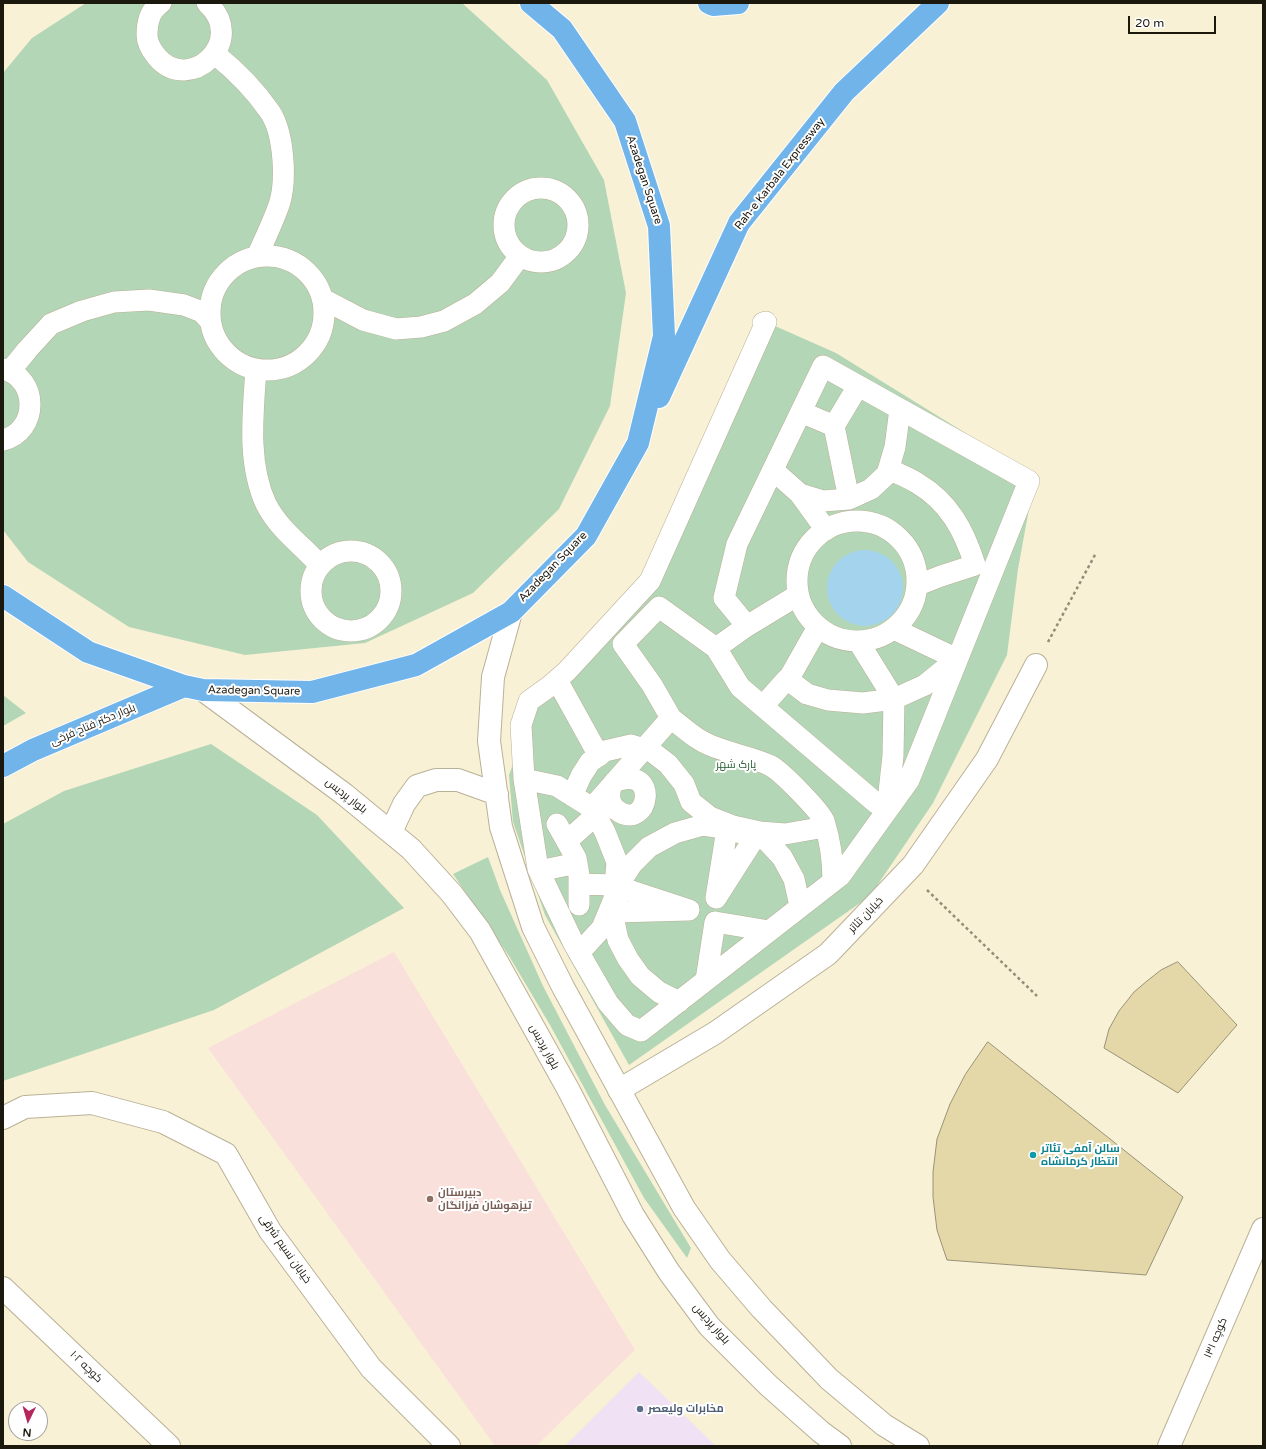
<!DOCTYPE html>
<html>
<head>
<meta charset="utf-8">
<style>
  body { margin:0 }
  #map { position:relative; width:1266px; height:1449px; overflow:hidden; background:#f9f1d5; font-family:"Varela Round",sans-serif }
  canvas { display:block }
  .frame { position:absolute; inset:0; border:4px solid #1b180e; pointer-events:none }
  .north { position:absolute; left:8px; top:1401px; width:40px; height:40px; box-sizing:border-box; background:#fff; border:1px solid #a4a39f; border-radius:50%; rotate:185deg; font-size:11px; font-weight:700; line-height:16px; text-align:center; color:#1b180e }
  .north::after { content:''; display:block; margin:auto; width:14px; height:18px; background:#b5275c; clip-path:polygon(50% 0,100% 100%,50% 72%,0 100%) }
  .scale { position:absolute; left:1128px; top:16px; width:88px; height:18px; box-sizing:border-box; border:2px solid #1b180e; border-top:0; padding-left:5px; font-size:12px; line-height:14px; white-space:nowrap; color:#1b180e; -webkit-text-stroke:3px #fff; paint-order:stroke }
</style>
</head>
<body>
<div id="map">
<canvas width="1266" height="1449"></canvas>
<div class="frame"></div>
<div class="north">N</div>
<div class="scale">20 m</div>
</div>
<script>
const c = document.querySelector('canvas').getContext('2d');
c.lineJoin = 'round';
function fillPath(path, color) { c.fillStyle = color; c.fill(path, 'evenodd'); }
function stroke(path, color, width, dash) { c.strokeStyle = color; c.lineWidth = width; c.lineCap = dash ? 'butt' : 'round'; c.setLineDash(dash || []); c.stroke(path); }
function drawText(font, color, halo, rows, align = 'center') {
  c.font = font + ' "Varela Round",Cairo,sans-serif'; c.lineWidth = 4; c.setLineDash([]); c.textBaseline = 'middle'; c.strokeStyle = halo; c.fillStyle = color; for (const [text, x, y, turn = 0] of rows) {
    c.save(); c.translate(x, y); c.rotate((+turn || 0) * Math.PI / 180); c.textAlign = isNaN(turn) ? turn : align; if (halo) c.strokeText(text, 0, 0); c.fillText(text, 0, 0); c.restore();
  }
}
fillPath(new Path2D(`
  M639,1372L716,1446H565Z`), '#f0e1f4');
fillPath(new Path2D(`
  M394,952L635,1350L536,1446H495L208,1048Z`), '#fae0da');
fillPath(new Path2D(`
  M86,3H462L547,80L604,180L626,293L610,406L559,509L473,593L365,643L245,655L129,627L28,562L3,530V73L32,38Z
  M766,322L836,353L1035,476L1018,569L1007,655L933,803L870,896L629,1065L545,915L513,822L509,775L530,718L550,686L660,584Z
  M3,695L26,713L3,726Z
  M211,744L317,815L404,908L214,1010L3,1081V824L64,791Z
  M488,857L500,890L543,986L605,1105L691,1248L687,1258L644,1198L550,1025L509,956L453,874Z`), '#b3d6b6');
fillPath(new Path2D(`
  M827 588a38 38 0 1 1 76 0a38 38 0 1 1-76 0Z`), '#a4d3ee');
const building = new Path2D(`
  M1178,962L1237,1025L1178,1093L1104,1048L1109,1029L1119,1011L1134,992L1147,981L1161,970Z
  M988,1042L1183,1197L1146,1275L947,1260L937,1230L933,1197V1172L937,1139L950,1104L965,1075Z`);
fillPath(building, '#e4d7a8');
stroke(building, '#999278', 1);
const pedestrian = new Path2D(`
  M161,3C150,10 147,23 147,35C147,44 152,51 157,57C189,95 249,41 207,3
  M215,54C235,70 255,90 270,112C284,133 287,181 279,205C273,222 265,239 257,256
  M504 225a37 37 0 1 1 74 0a37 37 0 1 1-74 0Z
  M210 313a57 57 0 1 1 114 0a57 57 0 1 1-114 0Z
  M323,299L363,320L396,329L421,327L444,321L475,304L500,283L520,256
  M823,366L1029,481L909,780L840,876L641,1031L627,1025L608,1003L574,944L538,869L524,779L557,786L592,808L671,718L652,685L623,644L659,607L716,648L747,626L724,598L737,544Z
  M3,369C39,378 39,431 3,440
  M256,369C253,413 247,463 266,504C275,522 290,536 305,550C310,555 315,560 320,565
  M10,371L28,349L51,324L82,311L114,302L149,300L184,305L202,312L210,321
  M801,412L834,426
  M889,469C898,474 908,477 917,483C949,502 964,530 975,565L941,576L918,585
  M773,470L800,494L823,501L849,499L871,489L887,474L895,447L900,409
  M800,494L826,530
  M849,499L834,426L858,386
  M797 581a60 60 0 1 1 120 0a60 60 0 1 1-120 0Z
  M311 591a40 40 0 1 1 80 0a40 40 0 1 1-80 0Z
  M747,626L798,595
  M716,648L740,687L876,803L887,810L893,756L894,699L925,685L957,659L894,629
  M557,680L599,756
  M788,680L818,627
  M763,706L787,679L807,694L828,700L863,703L894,699L858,641
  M671,718C680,725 690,734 700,740C721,753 749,755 771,766C782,772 820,811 824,821C830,840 833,861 833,881
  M524,779L521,725L529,701L550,686L567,671L650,581L766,322L763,323
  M611,786C609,795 608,805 618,811C649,832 661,763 614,782
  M572,796L581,776L590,762L605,751L631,745L651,751L668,764L684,784L691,802L710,817L733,826L760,832L785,834L825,827
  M557,824L576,858L579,875V905
  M727,829L716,898L755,837
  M567,841L596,815
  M539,871L577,863
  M579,884L615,885
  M615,912L689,910L619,887
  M579,953L602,928L614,899L617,862L605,832L592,808
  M706,980L715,922L769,931
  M679,1002L659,992L640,976L628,959L618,940L614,921L617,898L621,881L632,864L649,847L675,833L703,825L723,828L766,840L782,857L794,879L800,906`);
const minor = new Path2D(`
  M3,1288L169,1446
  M1169,1446L1263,1229`);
const tertiary = new Path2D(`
  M619,1090L715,1033L828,954L913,865L987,759L1036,665
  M3,1118L25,1107L92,1103L163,1122L226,1154L270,1231L371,1368L449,1446`);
const secondary = new Path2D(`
  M511,612L493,677L489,741L501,827L533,927L563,987L684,1208L720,1260L761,1308L829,1379L884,1425L918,1446
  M203,690L344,794L411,849L452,894L480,931L568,1089L633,1215L669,1272L709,1326L768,1385L821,1432L840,1446
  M391,832L404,804L417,786L436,780H458L497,794`);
const trunk = new Path2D(`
  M709,3L713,5L738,3
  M659,397L739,223L844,92L938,3
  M3,596L88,652L184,686L203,690L312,692L416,665L511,612L586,536L638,443L664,336L659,226L625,121L562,29L531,3
  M3,766L33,750L184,686`);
stroke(pedestrian, '#b9b197', 22);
stroke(minor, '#b9b197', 24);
stroke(tertiary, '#b9b197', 24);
stroke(secondary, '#b9b197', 24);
stroke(trunk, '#fff', 24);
stroke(new Path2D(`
  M1048,642L1096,553
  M927,890L1037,996`), '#928d79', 2.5, [3, 3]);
stroke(pedestrian, '#fff', 21);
stroke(minor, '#fff', 22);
stroke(tertiary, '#fff', 22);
stroke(secondary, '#fff', 22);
stroke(trunk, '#70b4ea', 22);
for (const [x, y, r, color] of [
  [1033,1155,4,"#0f9aa8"],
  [430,1199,4,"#8d6e63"],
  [640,1409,4,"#5c6f8a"]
]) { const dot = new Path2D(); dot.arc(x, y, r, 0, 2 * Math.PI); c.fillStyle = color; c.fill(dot); stroke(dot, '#fff', 1.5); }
drawText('11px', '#1b180e', '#fff', [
  ["Rah-e Karbala Expressway",780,174,-52],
  ["Azadegan Square",644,180,72],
  ["Azadegan Square",553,567,-46],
  ["Azadegan Square",254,691,1],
  ["بلوار دکتر فتاح فرخی",93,725,-23],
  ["بلوار پردیس",346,796,38],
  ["خیابان تئاتر",866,915,-46],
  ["بلوار پردیس",544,1047,61],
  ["خیابان نسیم شرقی",285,1249,55],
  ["بلوار پردیس",711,1324,49],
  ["کوچه ۱۳۱",1216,1338,-67],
  ["کوچه ۱۰۲",86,1367,44]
]);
drawText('11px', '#265d30', '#fff', [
  ["پارک شهر",736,765]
]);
drawText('bold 11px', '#0d838f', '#fff', [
  ["سالن آمفی تئاتر",1041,1149],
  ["انتظار کرمانشاه",1041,1162]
], 'left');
drawText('bold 11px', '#785e54', '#fff', [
  ["دبیرستان",438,1193],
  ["تیزهوشان فرزانگان",438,1206]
], 'left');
drawText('bold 11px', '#4e5e75', '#fff', [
  ["مخابرات ولیعصر",648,1409]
], 'left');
</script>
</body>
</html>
